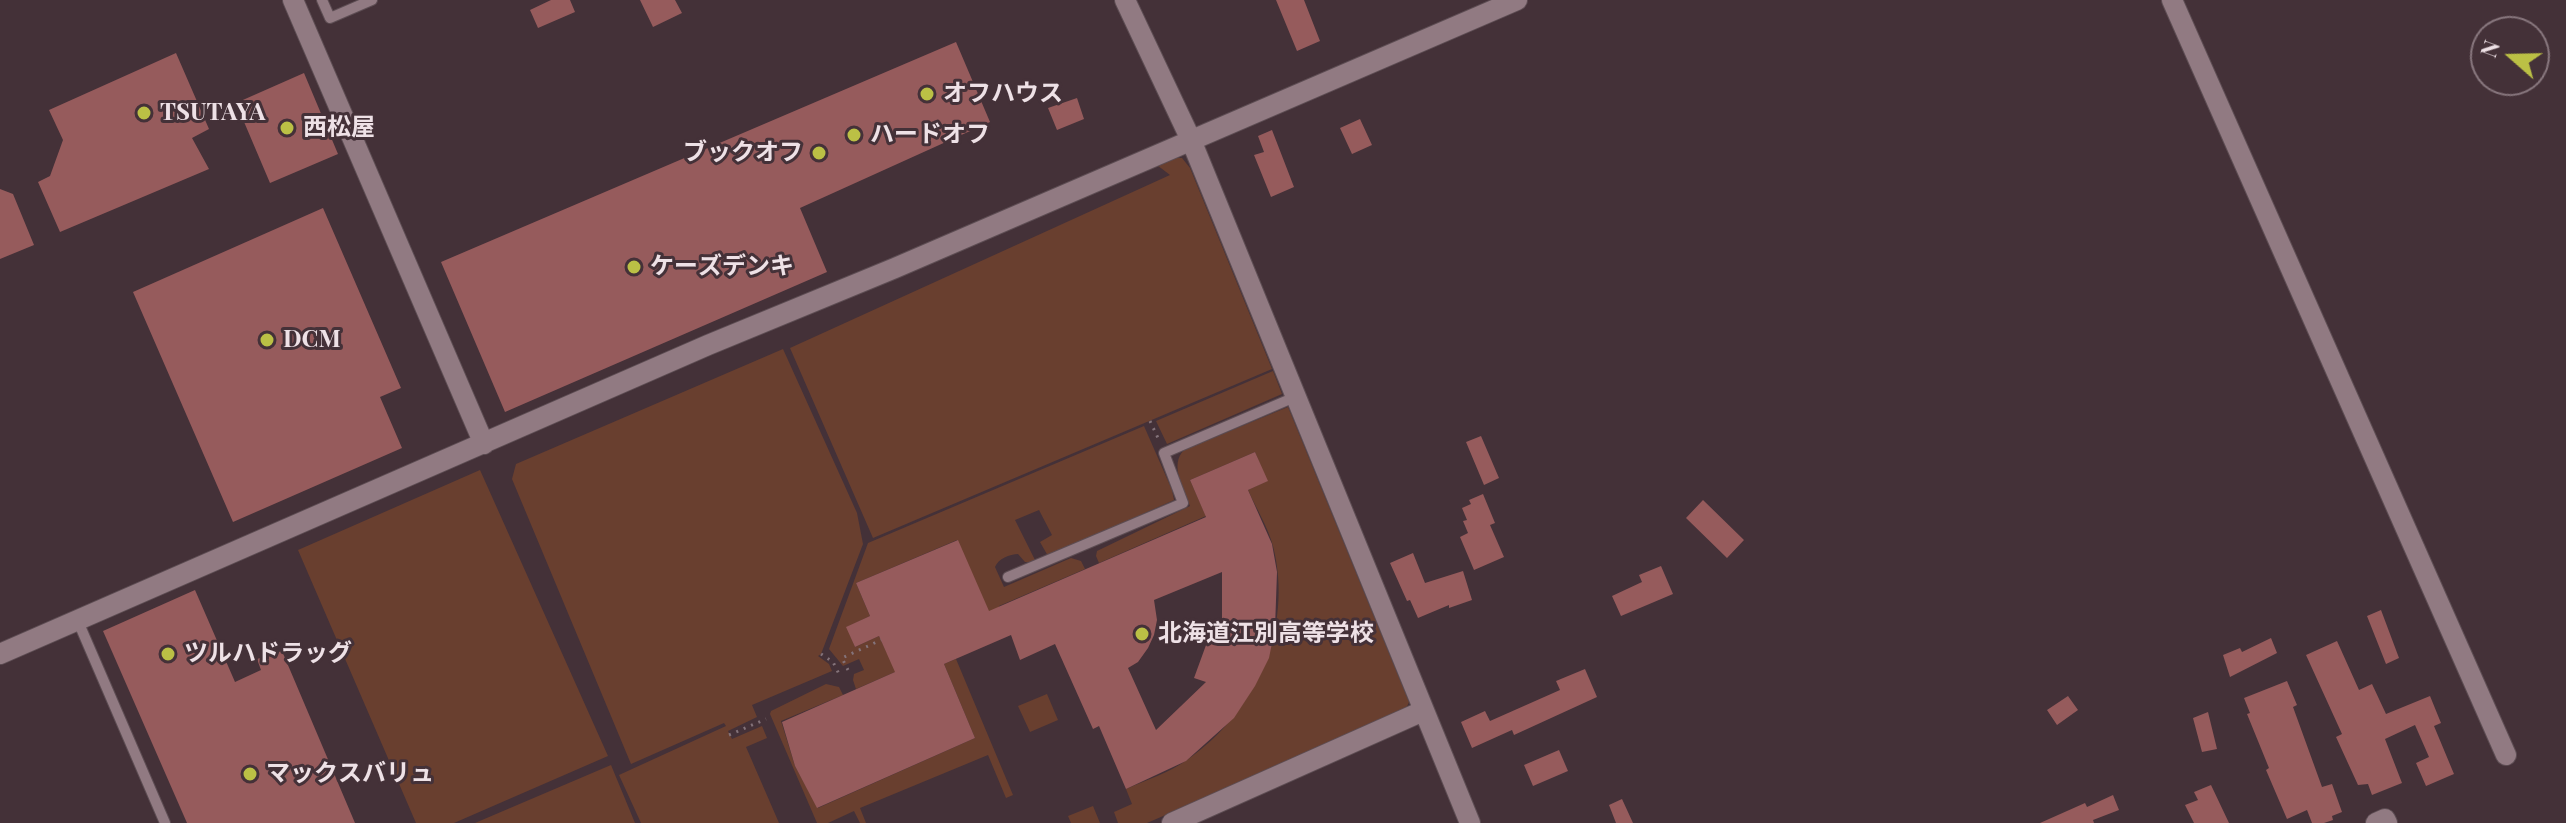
<!DOCTYPE html>
<html>
<head>
<meta charset="utf-8">
<style>
  body { margin:0 }
  #map { position:relative; width:2566px; height:823px; overflow:hidden; background:#443138; font-family:"Playfair Display",serif }
  canvas { display:block }
  .north { position:absolute; left:2470px; top:16px; width:80px; height:80px; box-sizing:border-box; background:#443138; border:2px solid #88777e; border-radius:50%; rotate:290deg; font-size:22px; font-weight:700; line-height:32px; text-align:center; color:#eee1e6 }
  .north::after { content:''; display:block; margin:auto; width:28px; height:36px; background:#bbc045; clip-path:polygon(50% 0,100% 100%,50% 72%,0 100%) }
</style>
</head>
<body>
<div id="map">
<canvas width="2566" height="823"></canvas>
<div class="north">N</div>
</div>
<script>
const c = document.querySelector('canvas').getContext('2d');
c.lineJoin = 'round';
function fillPath(path, color) { c.fillStyle = color; c.fill(path, 'evenodd'); }
function stroke(path, color, width, dash) { c.strokeStyle = color; c.lineWidth = width; c.lineCap = dash ? 'butt' : 'round'; c.setLineDash(dash || []); c.stroke(path); }
function drawText(font, color, halo, rows, align = 'center') {
  c.font = font + ' "Playfair Display","Noto Sans JP",serif'; c.lineWidth = 6; c.setLineDash([]); c.textBaseline = 'middle'; c.strokeStyle = halo; c.fillStyle = color; for (const [text, x, y, turn = 0] of rows) {
    c.save(); c.translate(x, y); c.rotate((+turn || 0) * Math.PI / 180); c.textAlign = isNaN(turn) ? turn : align; if (halo) c.strokeText(text, 0, 0); c.fillText(text, 0, 0); c.restore();
  }
}
fillPath(new Path2D(`
  M1170,158H1182L1190,168L1272,369L873,538L790,348L1170,175L1157,165Z
  M783,349L857,513L863,544L821,654L818,656L829,664L832,671L752,705L757,717L728,731L732,739L762,726L767,738L746,747L779,823H641L619,775L726,726L724,723L631,764L512,479L516,464Z
  M1273,371L1282,394L1167,444L1156,421Z
  M1288,407L1409,702L1405,711L1147,823H1118L1114,812L1132,804L1126,789C1146,780 1169,773 1187,760C1255,713 1294,629 1273,546C1268,527 1256,508 1248,490L1267,481L1255,452L1190,480L1206,516L1099,563L1096,556L1097,551L1190,506C1184,489 1169,465 1184,450Z
  M1144,426L1172,490L1174,500L1048,556L1040,542L1052,535L1039,510L1015,520L1036,562H1025L1018,554C1010,554 998,559 995,567L1004,587L1071,558L1081,561L1085,569L999,606L1000,610L990,615L957,540L856,583L870,616L847,627L855,647L879,636L887,653L941,652L856,689L853,680L854,674L864,670L859,659L843,666L829,649L868,543Z
  M480,470L608,756L454,823H416L298,550Z
  M956,659L1013,795L1006,798L988,755L860,808L866,823H860L854,811L828,823H817L770,714L771,711L826,684L839,687L843,695L781,721L795,766L818,808L975,738L944,664Z
  M1047,694L1058,720L1030,732L1018,706Z
  M611,765L635,823H475Z
  M1093,806L1100,823H1071L1068,816Z`), '#693f2f');
fillPath(new Path2D(`
  M551,0H570L575,12L538,28L530,10Z
  M640,0H675L682,13L653,27Z
  M1276,0H1304L1320,41L1297,51Z
  M956,42L990,122L800,208L827,272L505,412L441,262Z
  M176,53L209,129L192,138L209,169L60,232L38,182L50,176L63,140L49,110Z
  M304,73L338,154L270,183L236,103Z
  M1077,98L1084,119L1057,130L1048,108Z
  M1360,119L1372,145L1352,154L1340,128Z
  M1272,130L1294,187L1271,197L1254,155L1264,152L1258,136Z
  M0,189L13,194L34,245L0,259Z
  M323,208L401,388L380,397L402,448L233,522L133,292Z
  M1481,436L1499,478L1484,485L1466,442Z
  M1255,452L1268,481L1248,490L1272,544L1277,572L1275,628L1269,658L1255,686L1234,718L1186,761L1126,789L1099,726L1093,729L1055,644L1020,660L1011,635L944,664L975,738L817,808L795,766L782,722L895,672L879,636L855,647L846,627L870,616L856,583L958,540L989,611L1206,517L1190,480ZM1222,572V630L1213,626L1194,678L1206,682L1156,730L1128,668L1138,662L1148,648L1154,635L1157,620L1154,600Z
  M1483,494L1495,523L1490,525L1504,557L1474,570L1460,537L1468,533L1463,521L1467,520L1462,508L1471,504L1469,500Z
  M1703,500L1744,540L1727,558L1686,518Z
  M1413,553L1425,583L1463,571L1472,600L1449,608V605L1418,618L1410,600L1407,601L1390,563Z
  M1661,566L1673,594L1621,616L1612,596L1642,582L1639,575Z
  M195,590L235,682L261,670L257,659L282,651L355,823H187L103,631Z
  M2381,610L2399,658L2386,664L2367,616Z
  M2271,638L2277,653L2230,677L2223,655L2240,648L2242,652Z
  M2337,641L2359,690L2372,684L2386,714L2430,696L2441,723L2434,726L2454,774L2426,786L2416,763L2429,757L2415,725L2385,739L2402,783L2372,795L2368,784L2358,785L2336,737L2342,734L2306,655Z
  M1585,669L1597,697L1514,735L1512,730L1472,748L1461,722L1485,711L1490,721L1560,690L1556,681Z
  M2287,681L2297,705L2293,707L2322,787L2332,784L2342,812L2332,816L2333,820L2324,823H2312L2307,810L2287,819L2266,770L2269,768L2247,714L2250,713L2244,698Z
  M2068,696L2078,710L2057,725L2047,710Z
  M2208,712L2217,749L2202,752L2193,718Z
  M1559,750L1568,771L1533,786L1524,765Z
  M2211,785L2229,823H2194L2185,805L2198,800L2194,792Z
  M2113,795L2119,810L2093,820L2094,823H2040L2085,803L2087,807Z
  M1622,799L1633,823H1616L1609,805Z`), '#965b5c');
const lane = new Path2D(`
  M322,0L330,18L372,0
  M1008,577L1183,503L1164,453L1295,397
  M77,619L165,823`);
const street = new Path2D(`
  M293,0L484,444
  M1125,0L1191,140L1470,823
  M2172,0L2506,755
  M0,654L708,345L895,268L1517,0
  M1172,823L1423,711
  M2376,823L2385,819L2387,823`);
stroke(lane, '#5d4d53', 12);
stroke(street, '#5d4d53', 22);
stroke(new Path2D(`
  M1150,421L1158,438
  M821,654L833,662L839,674
  M848,670L842,658L881,640
  M729,735L766,719`), '#84737a', 3, [2, 6]);
stroke(lane, '#917a82', 10);
stroke(street, '#917a82', 20);
for (const [x, y, r, color] of [
  [927,94,8,"#bbc045"],
  [144,113,8,"#bbc045"],
  [287,128,8,"#bbc045"],
  [854,135,8,"#bbc045"],
  [819,153,8,"#bbc045"],
  [634,267,8,"#bbc045"],
  [267,340,8,"#bbc045"],
  [1142,634,8,"#bbc045"],
  [168,654,8,"#bbc045"],
  [250,774,8,"#bbc045"]
]) { const dot = new Path2D(); dot.arc(x, y, r, 0, 2 * Math.PI); c.fillStyle = color; c.fill(dot); stroke(dot, '#443138', 3); }
drawText('bold 24px', '#eee1e6', '#443138', [
  ["オフハウス",943,94],
  ["TSUTAYA",160,113],
  ["西松屋",303,128],
  ["ハードオフ",870,135],
  ["ブックオフ",803,153,"right"],
  ["ケーズデンキ",650,267],
  ["DCM",283,340],
  ["北海道江別高等学校",1158,634],
  ["ツルハドラッグ",184,654],
  ["マックスバリュ",266,774]
], 'left');
</script>
</body>
</html>
